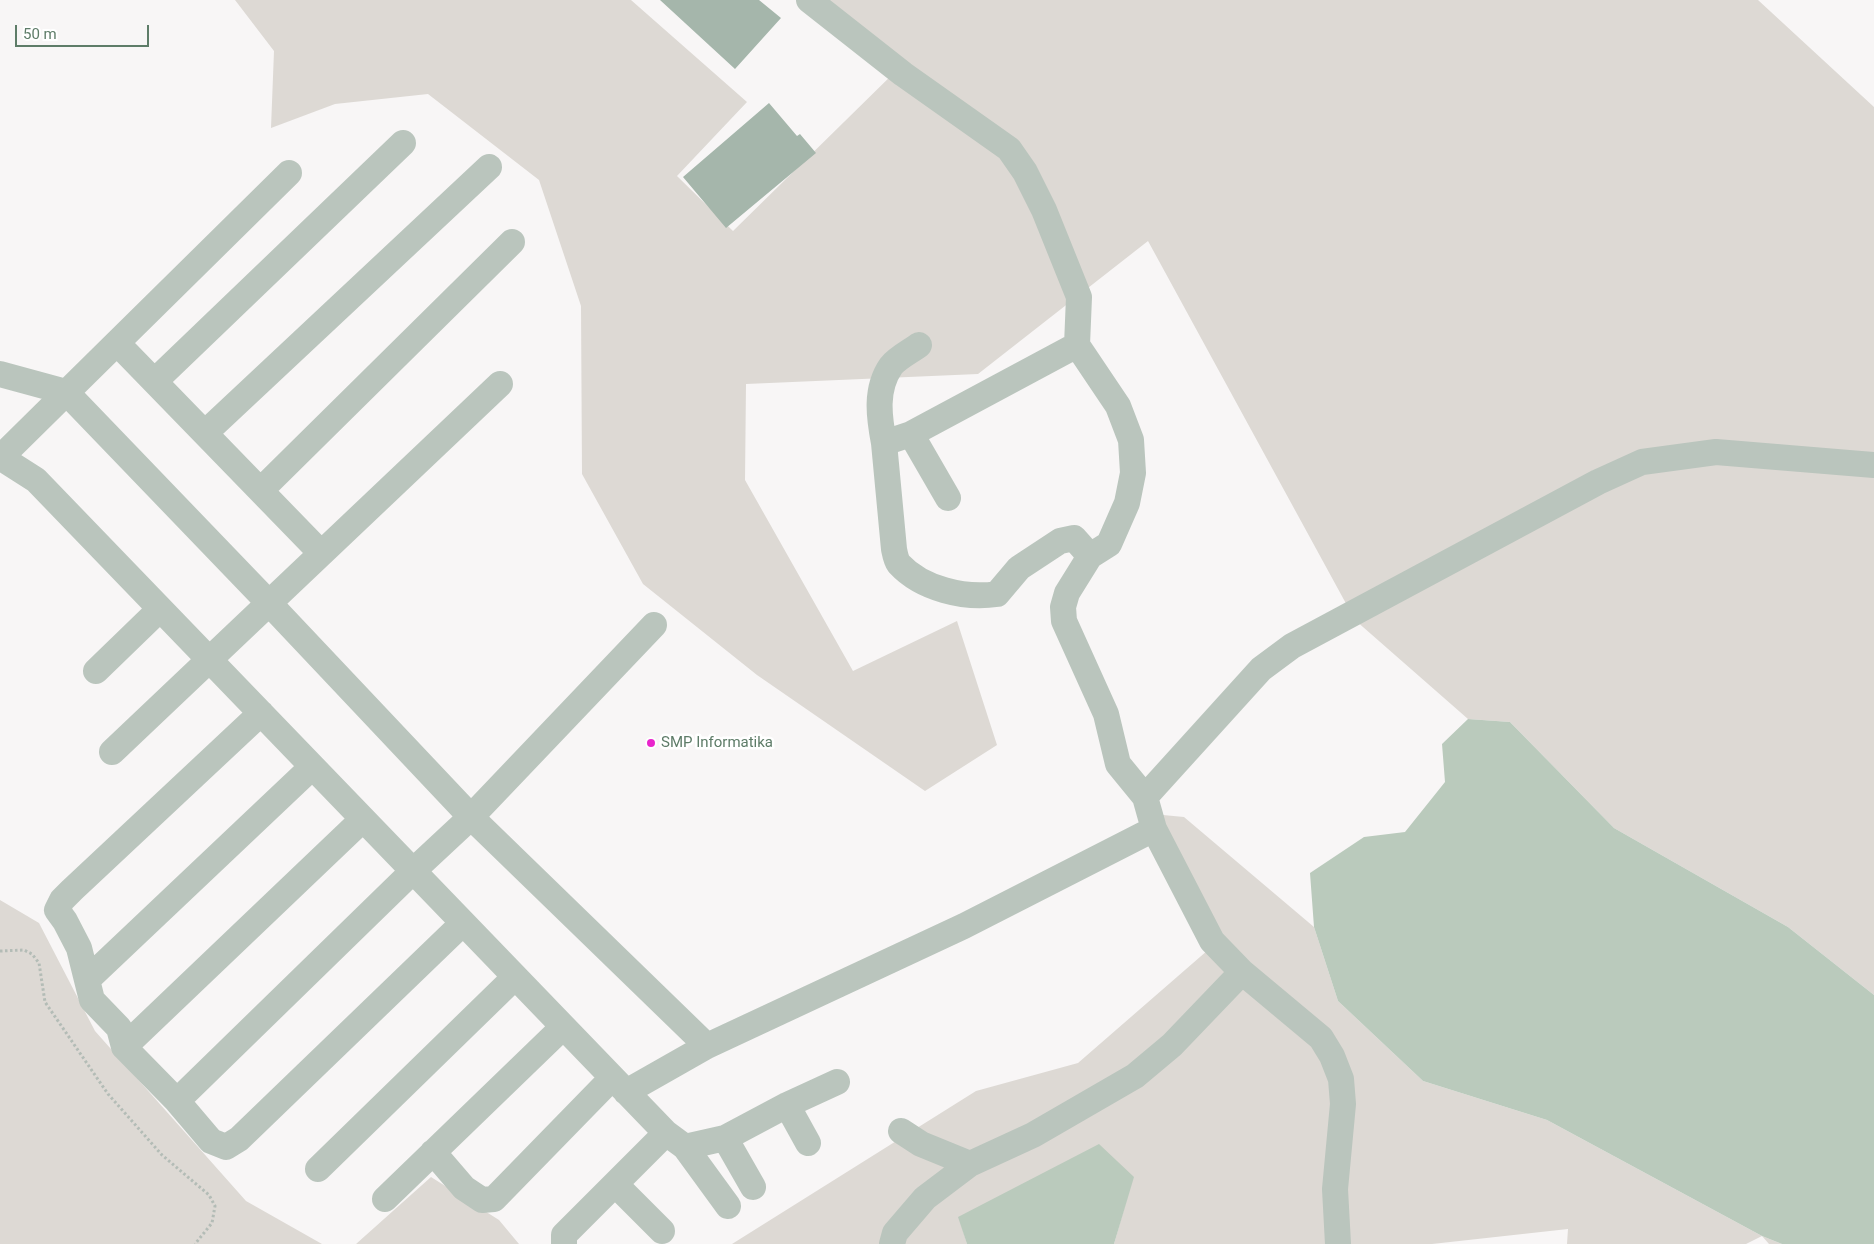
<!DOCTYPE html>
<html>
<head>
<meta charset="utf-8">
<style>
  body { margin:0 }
  #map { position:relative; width:1874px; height:1244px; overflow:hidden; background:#f8f6f6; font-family:Roboto,sans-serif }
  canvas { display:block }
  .scale { position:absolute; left:15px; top:25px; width:134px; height:22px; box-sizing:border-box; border:2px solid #5e7c68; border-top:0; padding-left:6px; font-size:15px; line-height:18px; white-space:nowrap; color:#5e7c68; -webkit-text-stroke:4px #fff; paint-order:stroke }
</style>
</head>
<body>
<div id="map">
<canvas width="1874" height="1244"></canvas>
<div class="scale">50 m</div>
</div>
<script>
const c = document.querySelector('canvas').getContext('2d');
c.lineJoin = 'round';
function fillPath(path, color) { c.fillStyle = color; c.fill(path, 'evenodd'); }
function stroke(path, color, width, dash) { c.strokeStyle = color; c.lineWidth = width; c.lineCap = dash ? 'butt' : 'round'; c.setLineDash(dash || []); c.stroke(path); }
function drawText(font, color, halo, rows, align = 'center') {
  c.font = font + ' Roboto,sans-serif'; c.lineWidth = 5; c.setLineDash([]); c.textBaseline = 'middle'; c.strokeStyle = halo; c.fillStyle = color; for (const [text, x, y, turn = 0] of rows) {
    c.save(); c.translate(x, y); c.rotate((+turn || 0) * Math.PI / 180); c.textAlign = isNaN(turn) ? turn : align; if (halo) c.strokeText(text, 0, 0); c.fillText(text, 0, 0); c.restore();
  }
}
fillPath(new Path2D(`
  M235,0H631L747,102L677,176L733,231L901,66L819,0H1758L1874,107V995L1788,927L1614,828L1510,722L1468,719L1355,620L1148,241L978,374L746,384L745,480L853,671L957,621L997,745L925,791L757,675L643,584L582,474L581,306L539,180L428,94L335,104L271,128L274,51Z
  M1142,813L1184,817L1314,927L1338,1001L1423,1081L1547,1120L1762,1236L1782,1244H1769L1762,1236L1746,1244H1567L1568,1229L1432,1244H1114L1133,1177L959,1217L967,1244H732L976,1091L1078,1063L1208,950Z
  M0,900L39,923L95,1031L246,1201L322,1244H0Z
  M431,1177L499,1220L519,1244H356Z`), '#ddd9d4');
fillPath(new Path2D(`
  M1468,719L1510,722L1614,828L1788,927L1874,995V1244H1782L1762,1236L1547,1120L1423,1081L1338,1001L1314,927L1310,873L1364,837L1405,832L1445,782L1442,744Z
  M1099,1144L1134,1177L1114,1244H967L958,1217Z`), '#bacabc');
fillPath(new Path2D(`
  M660,0H759L781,18L735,69Z
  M769,103L797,136L800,134L816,153L726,228L683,177Z`), '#a5b6ab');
stroke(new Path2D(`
  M0,951L24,950L32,954L39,963L45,1002L108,1094L162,1155L209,1195L215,1206L212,1223L195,1244`), '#b3bcb6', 3, [2.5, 2.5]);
stroke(new Path2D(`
  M809,0L903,74L1009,149L1025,172L1044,210L1079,297L1077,345L1118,406L1131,440L1133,473L1127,503L1109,544L1090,556L1067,593L1063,607L1064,621L1106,714L1118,764L1145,797L1154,829L1212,941L1242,972L1321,1038L1332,1056L1341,1079L1343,1104L1335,1189L1338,1244
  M117,343L321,553
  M919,345C911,351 897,358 891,366C875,389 879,417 884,443L911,434L1077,345
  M0,374L66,392L268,602L471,817L707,1046L964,926L1154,829
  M155,381L403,143
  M205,433L489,167
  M911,434L948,498
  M884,443L894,549C895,554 896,560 899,564C922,589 965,599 997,594L1019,568L1060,541L1074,538L1090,556
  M0,457L36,480L666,1133L685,1147L725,1138L787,1105L837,1082
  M1,457L289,173
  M261,490L512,242
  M96,671L160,609
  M261,713L72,890L62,900L57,910L65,921L79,948L92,1000L119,1028L124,1047L177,1101L211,1141L226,1147L239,1139L463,923
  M112,752L500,384
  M1145,797L1261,669L1292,646L1598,482L1642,462L1716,452L1874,465
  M87,980L312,767
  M124,1047L363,819
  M626,1092L707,1046
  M177,1101L413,871L471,817L654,625
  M787,1105L808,1143
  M901,1131L921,1144L970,1164
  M725,1138L753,1187
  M685,1147L728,1206
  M433,1152L464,1188L482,1200L494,1199L612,1078
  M318,1169L515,977
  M615,1184L662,1231
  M385,1199L563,1027
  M564,1244V1235L666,1133
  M892,1244L895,1233L925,1198L970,1164L1033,1135L1135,1076L1172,1045L1242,972`), '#bac5bd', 26);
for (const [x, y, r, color] of [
  [651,743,5,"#e925cc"]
]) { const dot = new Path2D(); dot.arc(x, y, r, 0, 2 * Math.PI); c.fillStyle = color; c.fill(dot); stroke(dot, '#fff', 2); }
drawText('15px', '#5e7c68', '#fff', [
  ["SMP Informatika",661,743]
], 'left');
</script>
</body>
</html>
